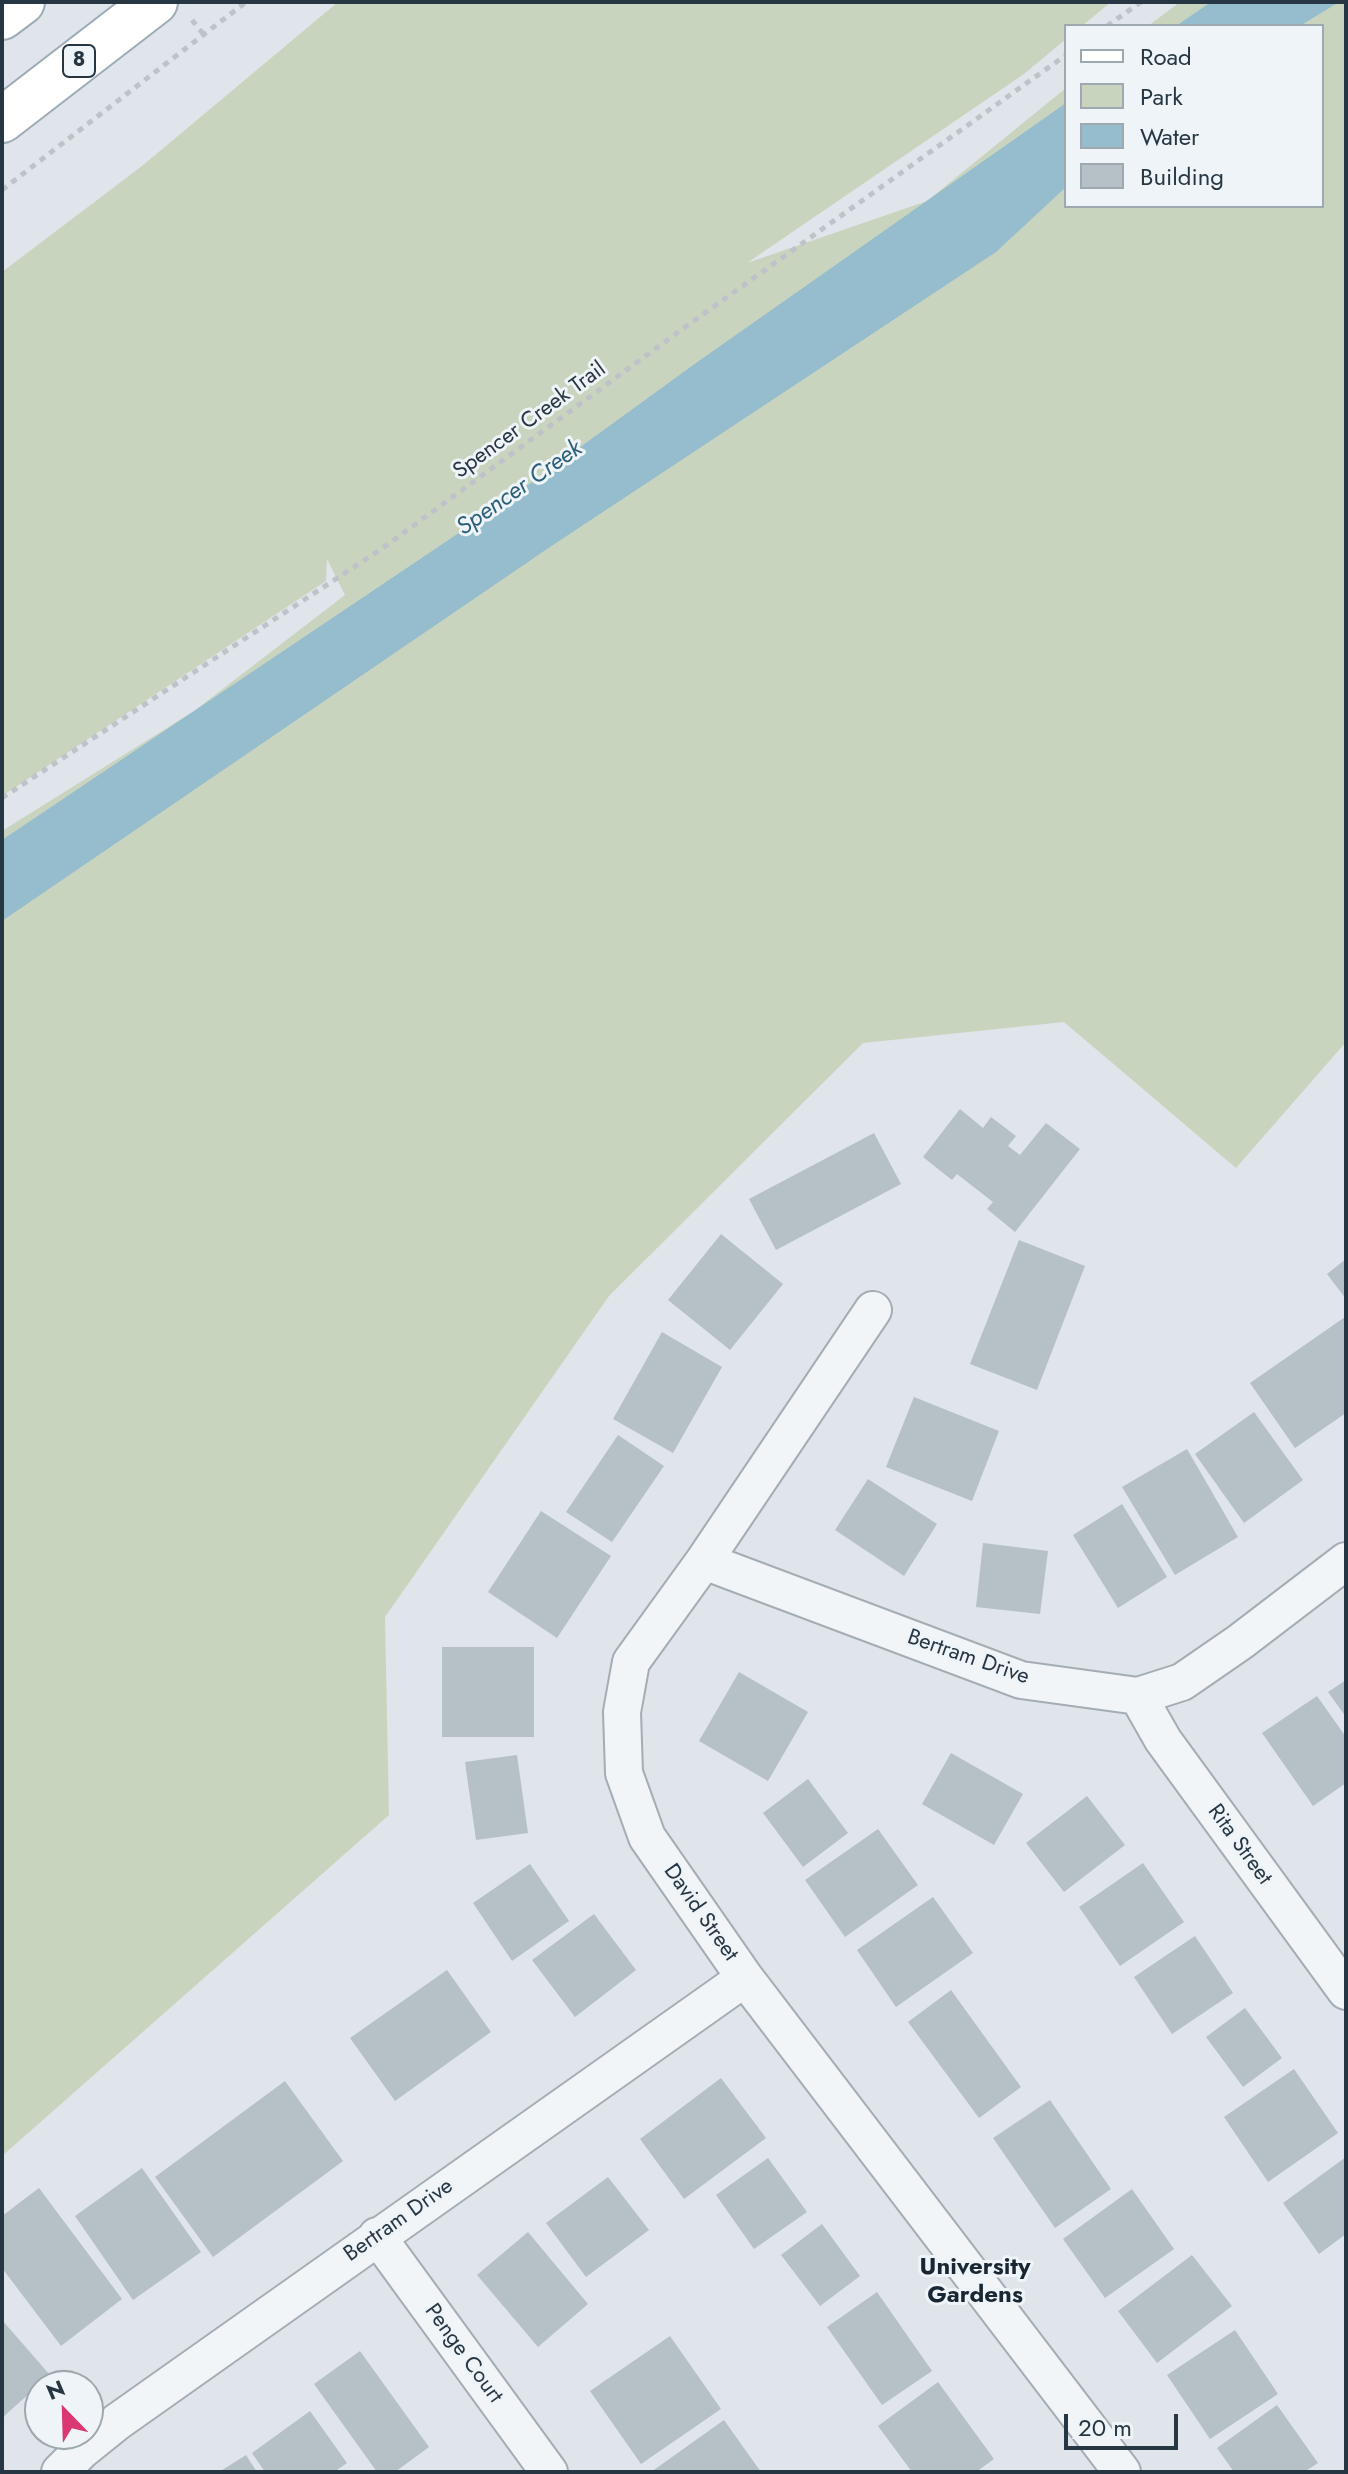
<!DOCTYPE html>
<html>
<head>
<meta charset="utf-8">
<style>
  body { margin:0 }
  #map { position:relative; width:1348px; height:2474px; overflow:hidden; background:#dfe5ea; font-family:Jost,sans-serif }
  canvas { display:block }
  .frame { position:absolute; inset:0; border:4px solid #263642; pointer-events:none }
  .legend { position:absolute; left:1064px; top:24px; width:260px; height:184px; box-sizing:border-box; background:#eef4f7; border:2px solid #9ea8af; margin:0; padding:10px 14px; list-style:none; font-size:24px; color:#263642 }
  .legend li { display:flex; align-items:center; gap:16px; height:40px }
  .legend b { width:40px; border:2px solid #9ea8af }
  .north { position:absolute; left:24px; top:2370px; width:80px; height:80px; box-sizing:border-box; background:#eef4f7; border:2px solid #9ea8af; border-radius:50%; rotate:337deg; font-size:22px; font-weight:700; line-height:32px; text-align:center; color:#263642 }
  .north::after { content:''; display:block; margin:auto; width:28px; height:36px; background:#db3773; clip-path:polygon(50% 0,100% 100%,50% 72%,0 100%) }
  .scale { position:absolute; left:1064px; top:2414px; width:114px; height:36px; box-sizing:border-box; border:4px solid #263642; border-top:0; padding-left:10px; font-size:24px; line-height:28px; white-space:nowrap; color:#263642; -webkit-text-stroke:6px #eef4f7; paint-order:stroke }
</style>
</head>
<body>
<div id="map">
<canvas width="1348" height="2474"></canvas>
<div class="frame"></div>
<ul class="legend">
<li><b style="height:10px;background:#fff"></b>Road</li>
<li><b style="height:22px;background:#c9d4bf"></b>Park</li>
<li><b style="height:22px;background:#96bdcd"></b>Water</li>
<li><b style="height:22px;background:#b5c0c7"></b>Building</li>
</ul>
<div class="north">N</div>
<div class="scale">20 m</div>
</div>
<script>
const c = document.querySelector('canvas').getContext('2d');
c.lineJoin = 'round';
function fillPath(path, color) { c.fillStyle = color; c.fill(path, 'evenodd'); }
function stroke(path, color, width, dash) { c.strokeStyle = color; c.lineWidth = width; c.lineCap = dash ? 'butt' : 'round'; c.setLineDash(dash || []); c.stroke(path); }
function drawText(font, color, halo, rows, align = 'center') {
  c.font = font + ' Jost,sans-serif'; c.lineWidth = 6; c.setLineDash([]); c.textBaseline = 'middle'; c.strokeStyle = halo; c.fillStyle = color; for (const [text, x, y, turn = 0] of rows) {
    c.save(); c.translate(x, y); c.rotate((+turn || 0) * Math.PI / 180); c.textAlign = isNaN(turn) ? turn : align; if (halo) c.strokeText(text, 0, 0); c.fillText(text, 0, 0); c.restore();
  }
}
fillPath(new Path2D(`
  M338,2H1111L1082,26H1066V39L1024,74L747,263L927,201L1066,88V206H1322V26H1148L1180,2H1346V1042L1236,1168L1064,1022L863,1043L609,1296L385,1617L389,1815L2,2156V831L194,711L345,595L327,559L326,581L2,796V272L142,166Z`), '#c9d4bf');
fillPath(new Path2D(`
  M1211,2H1339L1300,26H1176Z
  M1066,103V187L996,252L550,547L2,921V840L499,506L696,363Z`), '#96bdcd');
fillPath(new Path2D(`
  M960,1109L983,1128L991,1117L1016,1136L1008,1146L1020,1155L1046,1123L1080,1149L1015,1232L987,1209L993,1202L957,1174L952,1180L923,1157Z
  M874,1133L901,1184L776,1250L749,1199Z
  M721,1234L783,1284L730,1350L668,1300Z
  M1019,1240L1085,1266L1037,1390L970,1364Z
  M1346,1259V1299L1327,1274Z
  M1345,1317L1346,1413L1295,1448L1250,1383Z
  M662,1332L722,1367L673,1453L613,1419Z
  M914,1397L999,1431L972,1501L886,1467Z
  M1254,1412L1303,1480L1244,1523L1195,1454Z
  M618,1435L664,1466L612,1542L566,1512Z
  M1187,1449L1238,1537L1175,1575L1122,1487Z
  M868,1479L937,1524L904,1576L835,1530Z
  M1122,1504L1167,1577L1118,1608L1073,1535Z
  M541,1511L611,1556L557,1638L488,1592Z
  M983,1543L1048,1551L1040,1614L976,1607Z
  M442,1647H534V1737H442Z
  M739,1672L808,1712L768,1781L699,1741Z
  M1346,1680V1717L1328,1692Z
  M1317,1696L1346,1737V1783L1313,1806L1262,1733Z
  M951,1753L1023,1794L994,1845L922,1804Z
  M517,1755L528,1833L476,1840L465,1762Z
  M808,1779L848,1833L803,1867L763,1813Z
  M1087,1796L1125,1845L1064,1892L1026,1843Z
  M878,1829L918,1885L845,1937L805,1880Z
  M1143,1863L1184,1922L1120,1966L1079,1907Z
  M530,1864L569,1921L512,1961L473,1903Z
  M933,1897L973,1953L896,2007L857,1950Z
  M594,1914L636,1970L575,2017L532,1960Z
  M1195,1936L1233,1993L1172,2034L1134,1977Z
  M447,1970L491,2032L395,2101L350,2038Z
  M951,1990L1021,2087L979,2118L908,2022Z
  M1245,2008L1282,2058L1243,2087L1206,2037Z
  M1294,2069L1338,2133L1268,2182L1224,2117Z
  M721,2078L766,2138L684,2199L640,2139Z
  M285,2081L343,2161L213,2257L155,2177Z
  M1050,2100L1111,2189L1055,2228L993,2138Z
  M1346,2157V2234L1319,2254L1283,2203Z
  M768,2158L807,2212L754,2249L716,2195Z
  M142,2168L201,2252L133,2300L75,2216Z
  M608,2177L649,2230L586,2277L546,2223Z
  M39,2188L122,2299L61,2346L2,2268V2216Z
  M1132,2189L1174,2249L1105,2298L1063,2239Z
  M822,2224L860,2276L820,2306L781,2255Z
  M528,2232L588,2304L538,2347L477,2275Z
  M1192,2255L1232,2306L1157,2363L1118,2311Z
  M877,2292L932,2371L882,2405L827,2327Z
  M2,2320L50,2375L2,2418Z
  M1235,2330L1278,2394L1210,2439L1167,2375Z
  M670,2336L721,2409L641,2464L590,2391Z
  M360,2351L429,2447L395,2472H377L314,2384Z
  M938,2382L994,2459L976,2472H912L878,2426Z
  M1277,2405L1318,2463L1304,2472H1234L1217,2448Z
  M310,2411L347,2463L334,2472H265L252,2453Z
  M724,2420L761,2472H651Z
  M246,2455L257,2472H219Z`), '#b5c0c7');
const minor = new Path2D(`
  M873,1310L704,1561L631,1662L622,1712L624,1773L647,1837L745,1978L1122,2472
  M704,1561L1021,1680L1138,1696L1182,1682L1240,1642L1346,1561
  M1138,1696L1163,1740L1346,1991
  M377,2236L549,2472
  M60,2472L81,2451L117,2422L745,1978`);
const primary = new Path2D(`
  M2,17L22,2
  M2,120L155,2`);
stroke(minor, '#a4adb4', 40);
stroke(primary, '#9dacb6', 48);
stroke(new Path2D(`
  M192,20L204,35
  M1107,26L1141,2
  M2,190L246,2
  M2,798L380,550L688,325L1066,55`), '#bdc3c8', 5, [6, 6]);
stroke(minor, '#f2f5f7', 36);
stroke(primary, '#fff', 44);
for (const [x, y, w] of [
  [79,61,32]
]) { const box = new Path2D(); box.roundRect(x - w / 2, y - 16, w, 32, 6); c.fillStyle = '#eef4f7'; c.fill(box); stroke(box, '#263642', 2); }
drawText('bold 20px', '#263642', null, [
  ["8",79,61]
]);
drawText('22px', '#263642', '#eef4f7', [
  ["Spencer Creek Trail",530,421,-36],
  ["Bertram Drive",968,1658,19],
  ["Rita Street",1239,1845,54],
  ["David Street",700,1913,55],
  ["Bertram Drive",399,2221,-35],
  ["Penge Court",463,2354,54]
]);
drawText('italic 24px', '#2c607a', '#eef4f7', [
  ["Spencer Creek",520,489,-35]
]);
drawText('bold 24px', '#182733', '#eef4f7', [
  ["University",975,2268],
  ["Gardens",975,2296]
]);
</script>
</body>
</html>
